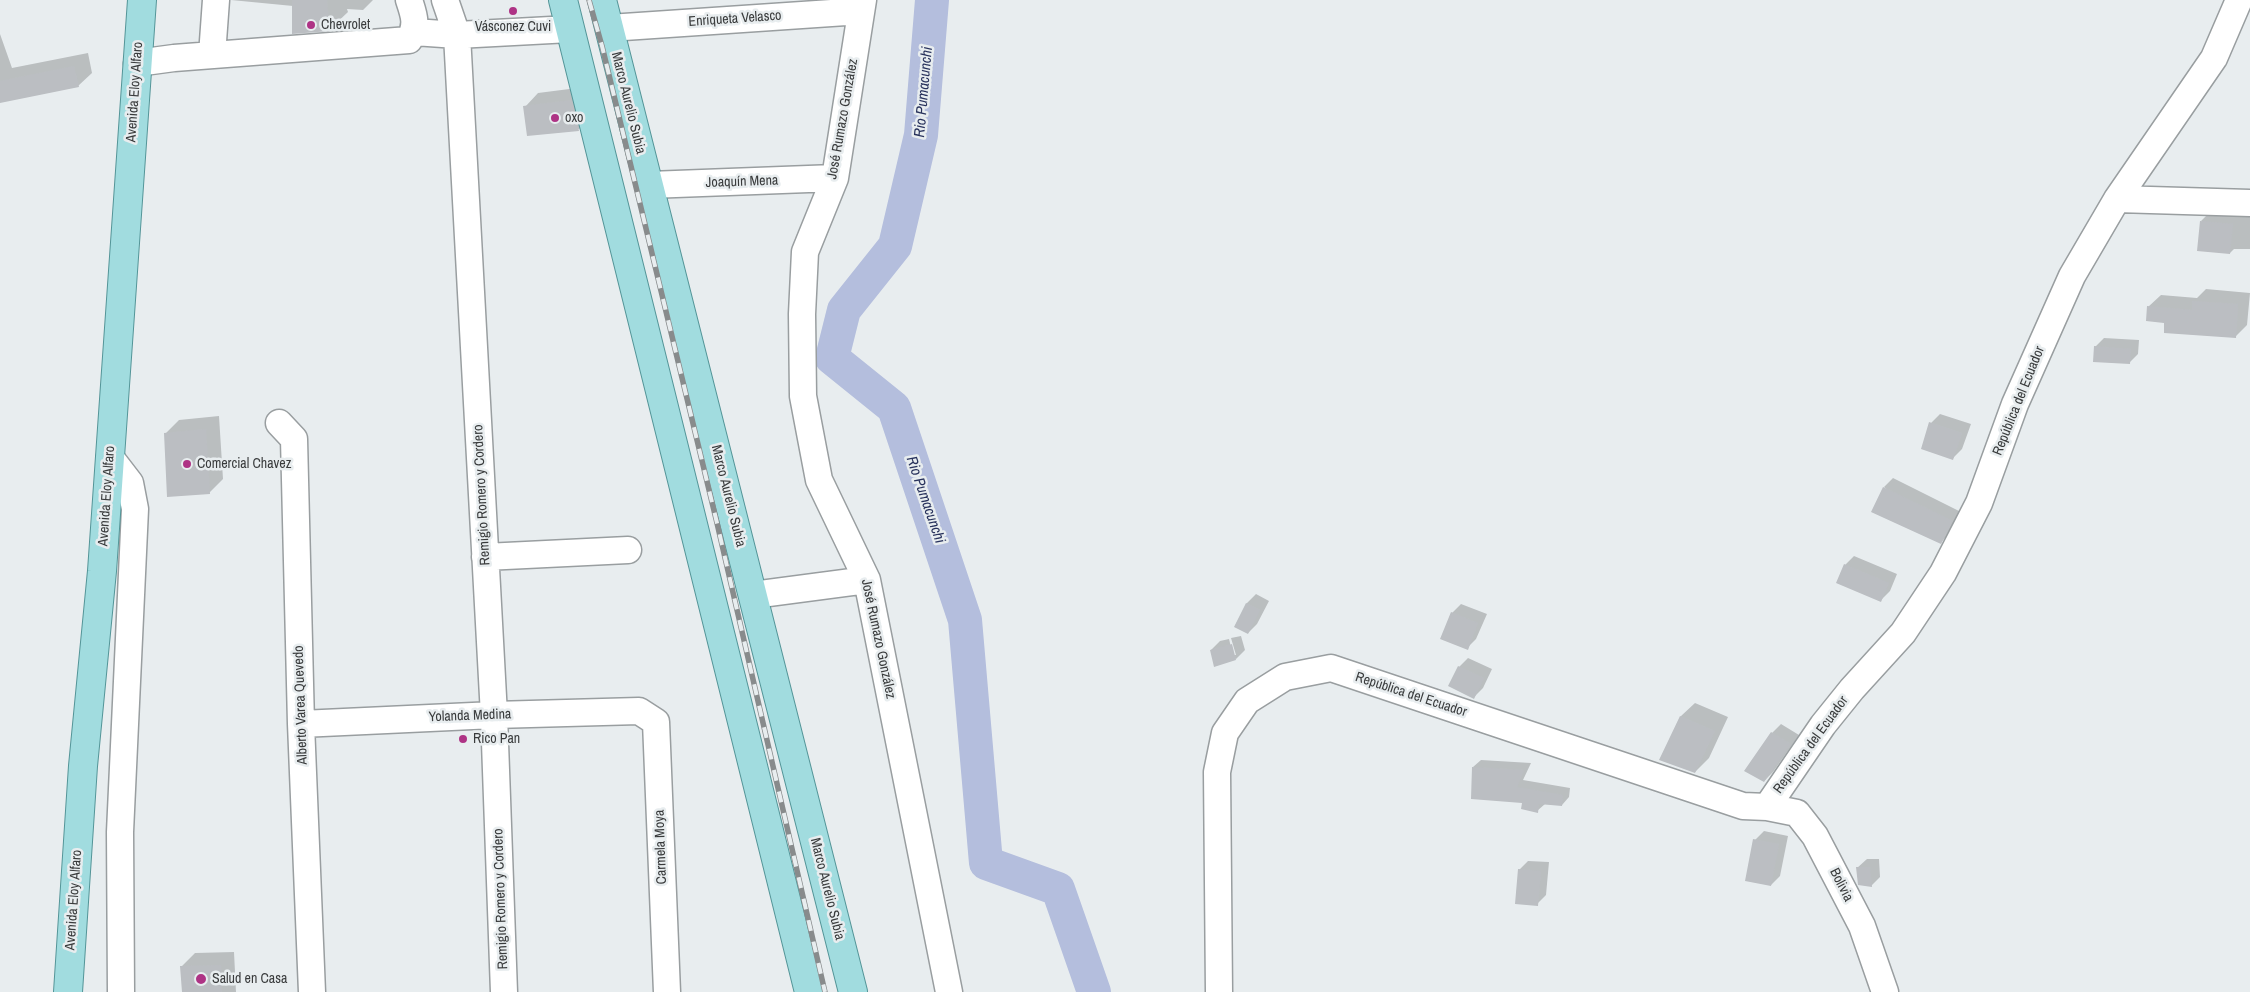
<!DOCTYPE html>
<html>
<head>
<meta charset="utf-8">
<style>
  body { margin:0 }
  canvas { display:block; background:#e8edef }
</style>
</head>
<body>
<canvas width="2250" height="992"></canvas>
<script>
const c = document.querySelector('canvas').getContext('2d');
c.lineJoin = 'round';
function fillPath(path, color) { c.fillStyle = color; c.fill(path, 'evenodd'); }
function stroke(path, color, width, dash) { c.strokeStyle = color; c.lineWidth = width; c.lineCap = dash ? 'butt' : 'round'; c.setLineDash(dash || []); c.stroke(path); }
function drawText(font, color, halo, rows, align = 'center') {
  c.font = font + ' "Archivo Narrow",sans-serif'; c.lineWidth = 5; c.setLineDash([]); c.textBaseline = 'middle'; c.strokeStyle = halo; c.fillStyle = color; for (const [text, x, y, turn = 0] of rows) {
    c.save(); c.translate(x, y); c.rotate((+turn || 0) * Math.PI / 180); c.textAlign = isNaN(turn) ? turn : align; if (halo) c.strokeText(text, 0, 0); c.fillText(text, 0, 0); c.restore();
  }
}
fillPath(new Path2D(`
  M231,0H373L363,10L347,9L348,12L329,30L293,6Z
  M0,34L12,68L88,53L92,73L78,86L0,102Z
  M585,87L592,116L579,129L528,135L525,107L538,93Z
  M2213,209L2250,213V249H2234L2230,253L2201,221Z
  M2206,289L2250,293L2247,325L2235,337L2165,322L2148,307L2161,295L2197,298Z
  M2104,338L2139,340L2138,354L2129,363L2095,347Z
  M1940,414L1971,424L1962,449L1953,458L1931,423Z
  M219,416L223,479L209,493L165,434L179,420Z
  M1893,478L1961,512L1950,533L1941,542L1884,487Z
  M1854,556L1897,574L1890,591L1881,600L1845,565Z
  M1256,594L1269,601L1257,624L1248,633L1235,626L1247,603Z
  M1461,604L1487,614L1476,639L1467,648L1452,613Z
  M1241,636L1245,650L1236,659L1211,650L1220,641L1229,639L1233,655H1236L1231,638Z
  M1468,658L1492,669L1483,688L1474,697L1459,667Z
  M1695,703L1728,717L1709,758L1695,772L1661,759L1681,716Z
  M1781,724L1799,735L1773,772L1764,781L1772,733Z
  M1481,760L1531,763L1523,780L1570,788L1569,797L1562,805L1545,804L1537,811L1473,767Z
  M1764,831L1788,836L1780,876L1771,885L1755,840Z
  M1867,859H1879L1880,877L1871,886L1857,868Z
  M1528,861L1549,862L1546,895L1537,904L1519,870Z
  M234,952L236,992H183L181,967L195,953Z`), '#0003');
stroke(new Path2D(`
  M932,0L921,135L895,246L844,310L832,358L894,408L965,620L986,863L1058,889L1094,992`), '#b4bedd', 34);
fillPath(new Path2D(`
  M292,0H327L330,31L292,34Z
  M74,66L79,87L0,103V81Z
  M572,100L579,131L527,136L523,106Z
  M2200,221L2233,224L2230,254L2197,251Z
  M2192,301L2238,304L2236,338L2164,333V323L2146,321L2147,306L2192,310Z
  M2094,346L2131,349L2130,364L2093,362Z
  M1929,422L1962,433L1953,460L1921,449Z
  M206,429L210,494L167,497L164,433Z
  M1883,487L1953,521L1941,544L1871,512Z
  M1844,564L1889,583L1881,602L1836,583Z
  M1246,603L1260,610L1248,634L1234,627Z
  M1451,612L1478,623L1468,650L1440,639Z
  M1232,644L1236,660L1214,667L1210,650Z
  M1458,666L1484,678L1474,699L1448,686Z
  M1680,716L1715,731L1695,773L1659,760Z
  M1771,732L1791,744L1764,782L1744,771Z
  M1472,767L1524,770L1517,787L1563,795L1562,806L1539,804L1538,813L1521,809L1522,803L1471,799Z
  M1753,839L1779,844L1771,886L1745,881Z
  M1856,867H1870L1872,887L1858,885Z
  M1518,869L1541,871L1538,906L1515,904Z
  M221,965L222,992H182L180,966Z`), '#bbbec2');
const minor = new Path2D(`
  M445,0L457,35L494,715L504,992
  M863,0L835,178L805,252L802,314L803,396L819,480L867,580L949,992
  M609,28L861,11
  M414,32L457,35L570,29
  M212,55L216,0
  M137,63L174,58L409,40C418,25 414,15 409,0
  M649,185L835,178
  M2117,199L2250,203
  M279,423L294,439L301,724L312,992
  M110,457L130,483L135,509L120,832L121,992
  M485,557L628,550
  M753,595L867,580
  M301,724L494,715L639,711L656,722L667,992
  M1767,807L1823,725L1852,689L1903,633L1943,573L1979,503L2015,404L2072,276L2117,199L2214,58L2239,0
  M1219,992L1217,772L1225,733L1247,701L1285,677L1331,668L1743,806L1767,807L1797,813L1815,836L1862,926L1885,992`);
const major = new Path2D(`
  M563,0L809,992
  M602,0L853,992
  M68,992L83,766L102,571L142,0`);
stroke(minor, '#999ea0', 29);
stroke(major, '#549598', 30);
stroke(minor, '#fff', 26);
stroke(major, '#a1dcdf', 28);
const rail = new Path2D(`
  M589,0L602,46L717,523L825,992`);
stroke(rail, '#888b8c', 5.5);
stroke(rail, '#e8edef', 4, [11]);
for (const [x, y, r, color] of [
  [513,11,5,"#ae3385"],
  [311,25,5,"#ae3385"],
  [555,118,5,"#ae3385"],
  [187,464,5,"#ae3385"],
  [463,739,5,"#ae3385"],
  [201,979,6,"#ae3385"]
]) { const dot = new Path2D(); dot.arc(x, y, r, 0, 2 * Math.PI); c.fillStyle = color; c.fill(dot); stroke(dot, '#e8edef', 2); }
drawText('14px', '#393b3c', '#e8edef', [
  ["Enriqueta Velasco",735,19,-4],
  ["Avenida Eloy Alfaro",135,92,-86],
  ["Marco Aurelio Subia",628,103,76],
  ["José Rumazo González",843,119,-80],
  ["Joaquín Mena",742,182,-2],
  ["República del Ecuador",2019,401,-68],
  ["Remigio Romero y Cordero",482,495,-93],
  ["Avenida Eloy Alfaro",107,496,-86],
  ["Marco Aurelio Subia",728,496,76],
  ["José Rumazo González",878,639,78],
  ["República del Ecuador",1411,695,18],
  ["Alberto Varea Quevedo",301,705,-92],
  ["Yolanda Medina",470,716,-2],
  ["República del Ecuador",1811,745,-54],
  ["Carmela Moya",661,847,-92],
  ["Bolivia",1841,885,63],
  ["Marco Aurelio Subia",827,889,76],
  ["Remigio Romero y Cordero",501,899,-92],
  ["Avenida Eloy Alfaro",74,900,-86]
]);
drawText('14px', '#393b3c', '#e8edef', [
  ["Chevrolet",321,25],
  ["Vásconez Cuvi",513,27,"center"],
  ["oxo",565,118],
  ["Comercial Chavez",197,464],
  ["Rico Pan",473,739],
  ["Salud en Casa",212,979]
], 'left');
drawText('italic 15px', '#28325c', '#e8edef', [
  ["Rio Pumacunchi",924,92,-85],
  ["Rio Pumacunchi",925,500,71]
]);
</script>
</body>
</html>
